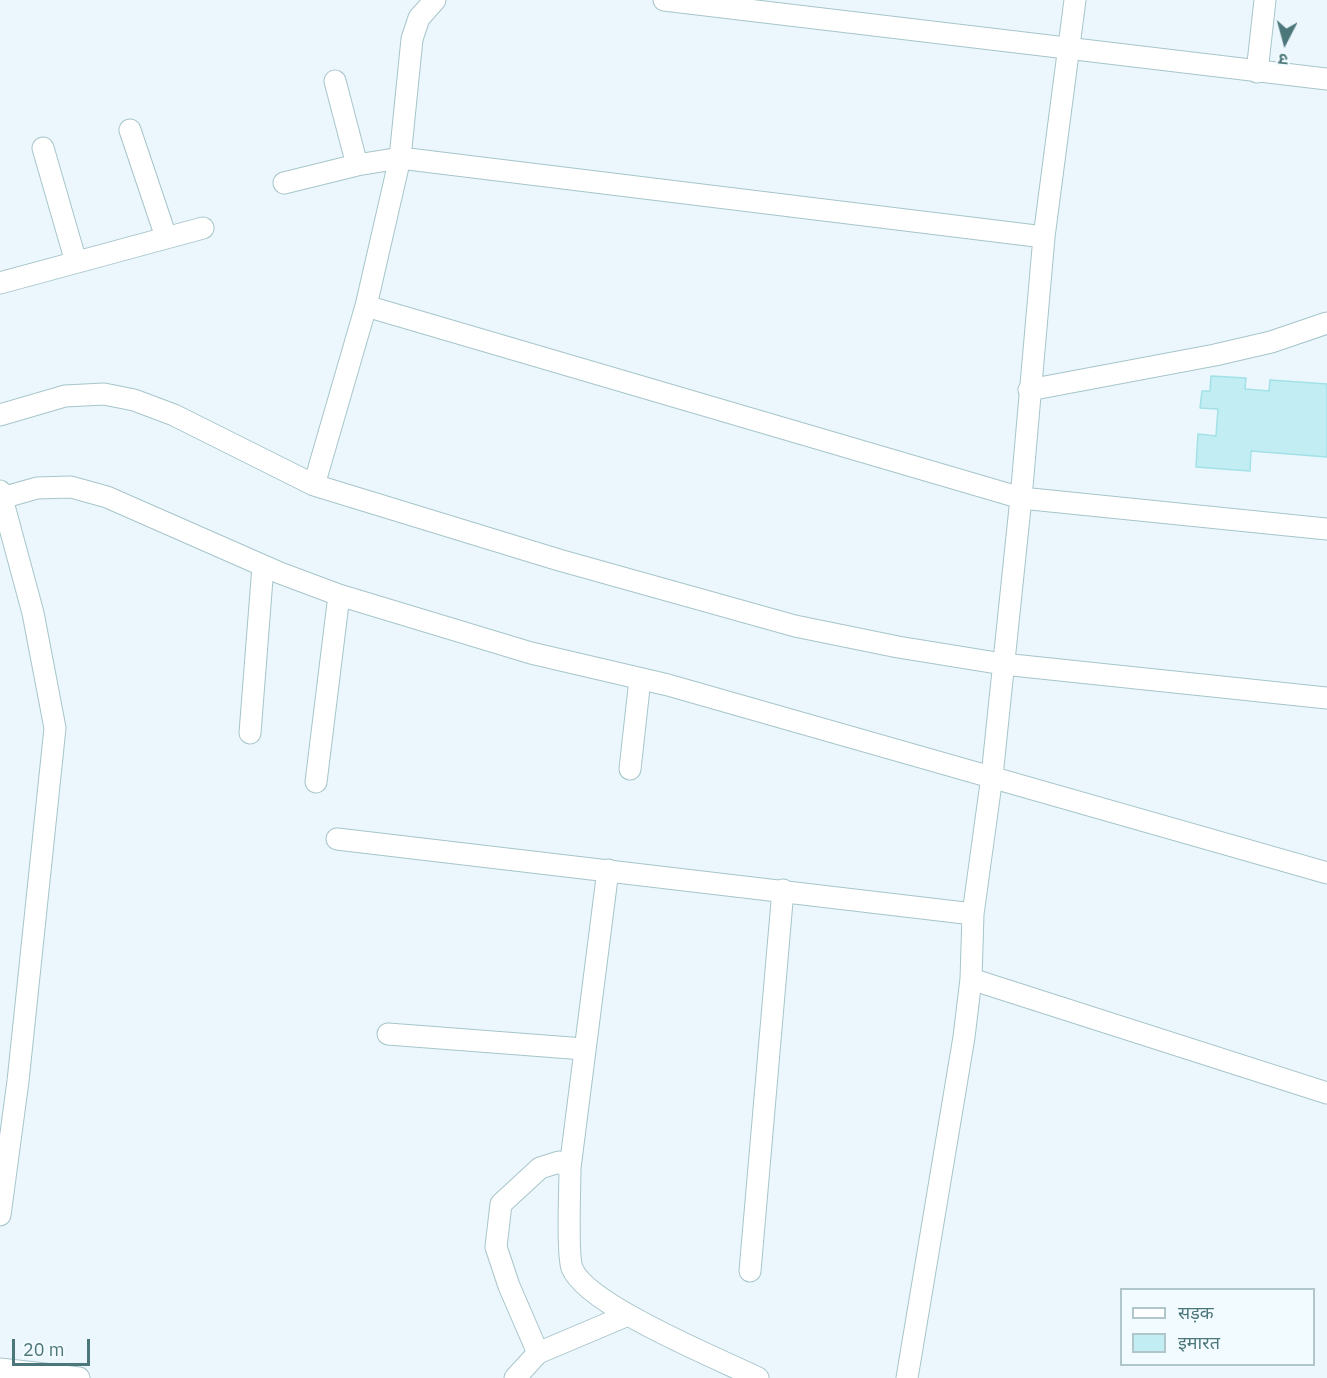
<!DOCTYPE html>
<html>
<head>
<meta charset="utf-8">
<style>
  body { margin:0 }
  #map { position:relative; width:1327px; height:1378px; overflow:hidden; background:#ebf7fd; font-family:"IBM Plex Sans","Noto Sans Devanagari",sans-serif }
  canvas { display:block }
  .legend { position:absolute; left:1120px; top:1288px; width:195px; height:78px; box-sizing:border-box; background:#f2fbff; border:2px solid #b0c6ca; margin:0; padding:8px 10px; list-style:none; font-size:18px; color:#4c777a }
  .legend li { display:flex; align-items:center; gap:12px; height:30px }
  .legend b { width:30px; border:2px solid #b0c6ca }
  .north { position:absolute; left:1255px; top:12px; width:60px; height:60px; -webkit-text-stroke:4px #f2fbff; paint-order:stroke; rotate:186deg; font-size:16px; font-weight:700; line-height:24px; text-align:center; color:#4c777a }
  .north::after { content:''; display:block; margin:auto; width:21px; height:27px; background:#4c777a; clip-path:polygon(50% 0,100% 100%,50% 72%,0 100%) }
  .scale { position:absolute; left:12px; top:1339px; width:78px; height:27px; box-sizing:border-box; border:3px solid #4c777a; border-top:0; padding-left:8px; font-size:18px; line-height:21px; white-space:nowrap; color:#4c777a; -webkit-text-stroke:4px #f2fbff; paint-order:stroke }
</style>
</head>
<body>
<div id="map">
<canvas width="1327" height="1378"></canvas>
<ul class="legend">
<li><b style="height:8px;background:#fff"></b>सड़क</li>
<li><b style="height:16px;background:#c2eef3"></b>इमारत</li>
</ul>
<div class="north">उ</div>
<div class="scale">20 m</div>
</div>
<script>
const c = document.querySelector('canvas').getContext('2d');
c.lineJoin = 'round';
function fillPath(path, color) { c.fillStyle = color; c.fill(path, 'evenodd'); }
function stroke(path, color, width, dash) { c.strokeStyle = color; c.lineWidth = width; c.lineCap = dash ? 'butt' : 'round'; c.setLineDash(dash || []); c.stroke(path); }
const building = new Path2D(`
  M1211,376L1246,378L1245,389L1269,391L1270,380L1327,384V457L1251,451L1250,471L1196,467L1198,434L1216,436L1218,409L1200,408L1202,391H1210Z`);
fillPath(building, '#c2eef3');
stroke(building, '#a1e1e7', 1.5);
const minor = new Path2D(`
  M664,0L1327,79
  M1257,72L1265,0
  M335,81L357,165
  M130,130L166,237
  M43,148L76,262
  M284,183L357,165L400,158L1044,237
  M0,283L203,228
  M366,306L1021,498L1327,529
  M1029,390L1215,355L1271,342L1327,323
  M0,415L65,396L104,394L134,400L174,415L314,485L559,560L795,626L898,647L1003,664L1327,698
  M314,485L366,306L400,158L412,39L419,18L435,0
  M0,491L33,613L55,728L18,1081L0,1215
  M2,498L37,488L71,487L107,497L280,573L339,595L531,653L668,685L1327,873
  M250,733L263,566
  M630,769L640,679
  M316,782L339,595
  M337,839L973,914
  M971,979L1327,1093
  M388,1034L584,1049
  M570,1168L608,870
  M750,1271L783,890
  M538,1353L509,1286L496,1247L501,1204L540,1168L559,1162L570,1168C570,1187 567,1254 572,1268C586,1305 719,1359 758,1378
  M0,1369L79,1378
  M515,1378L538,1353L628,1315
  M907,1378L964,1037L971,979L973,914L992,776L1021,498L1044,237L1075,0`);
stroke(minor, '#a7c5ca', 23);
stroke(minor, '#fff', 21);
</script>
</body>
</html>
